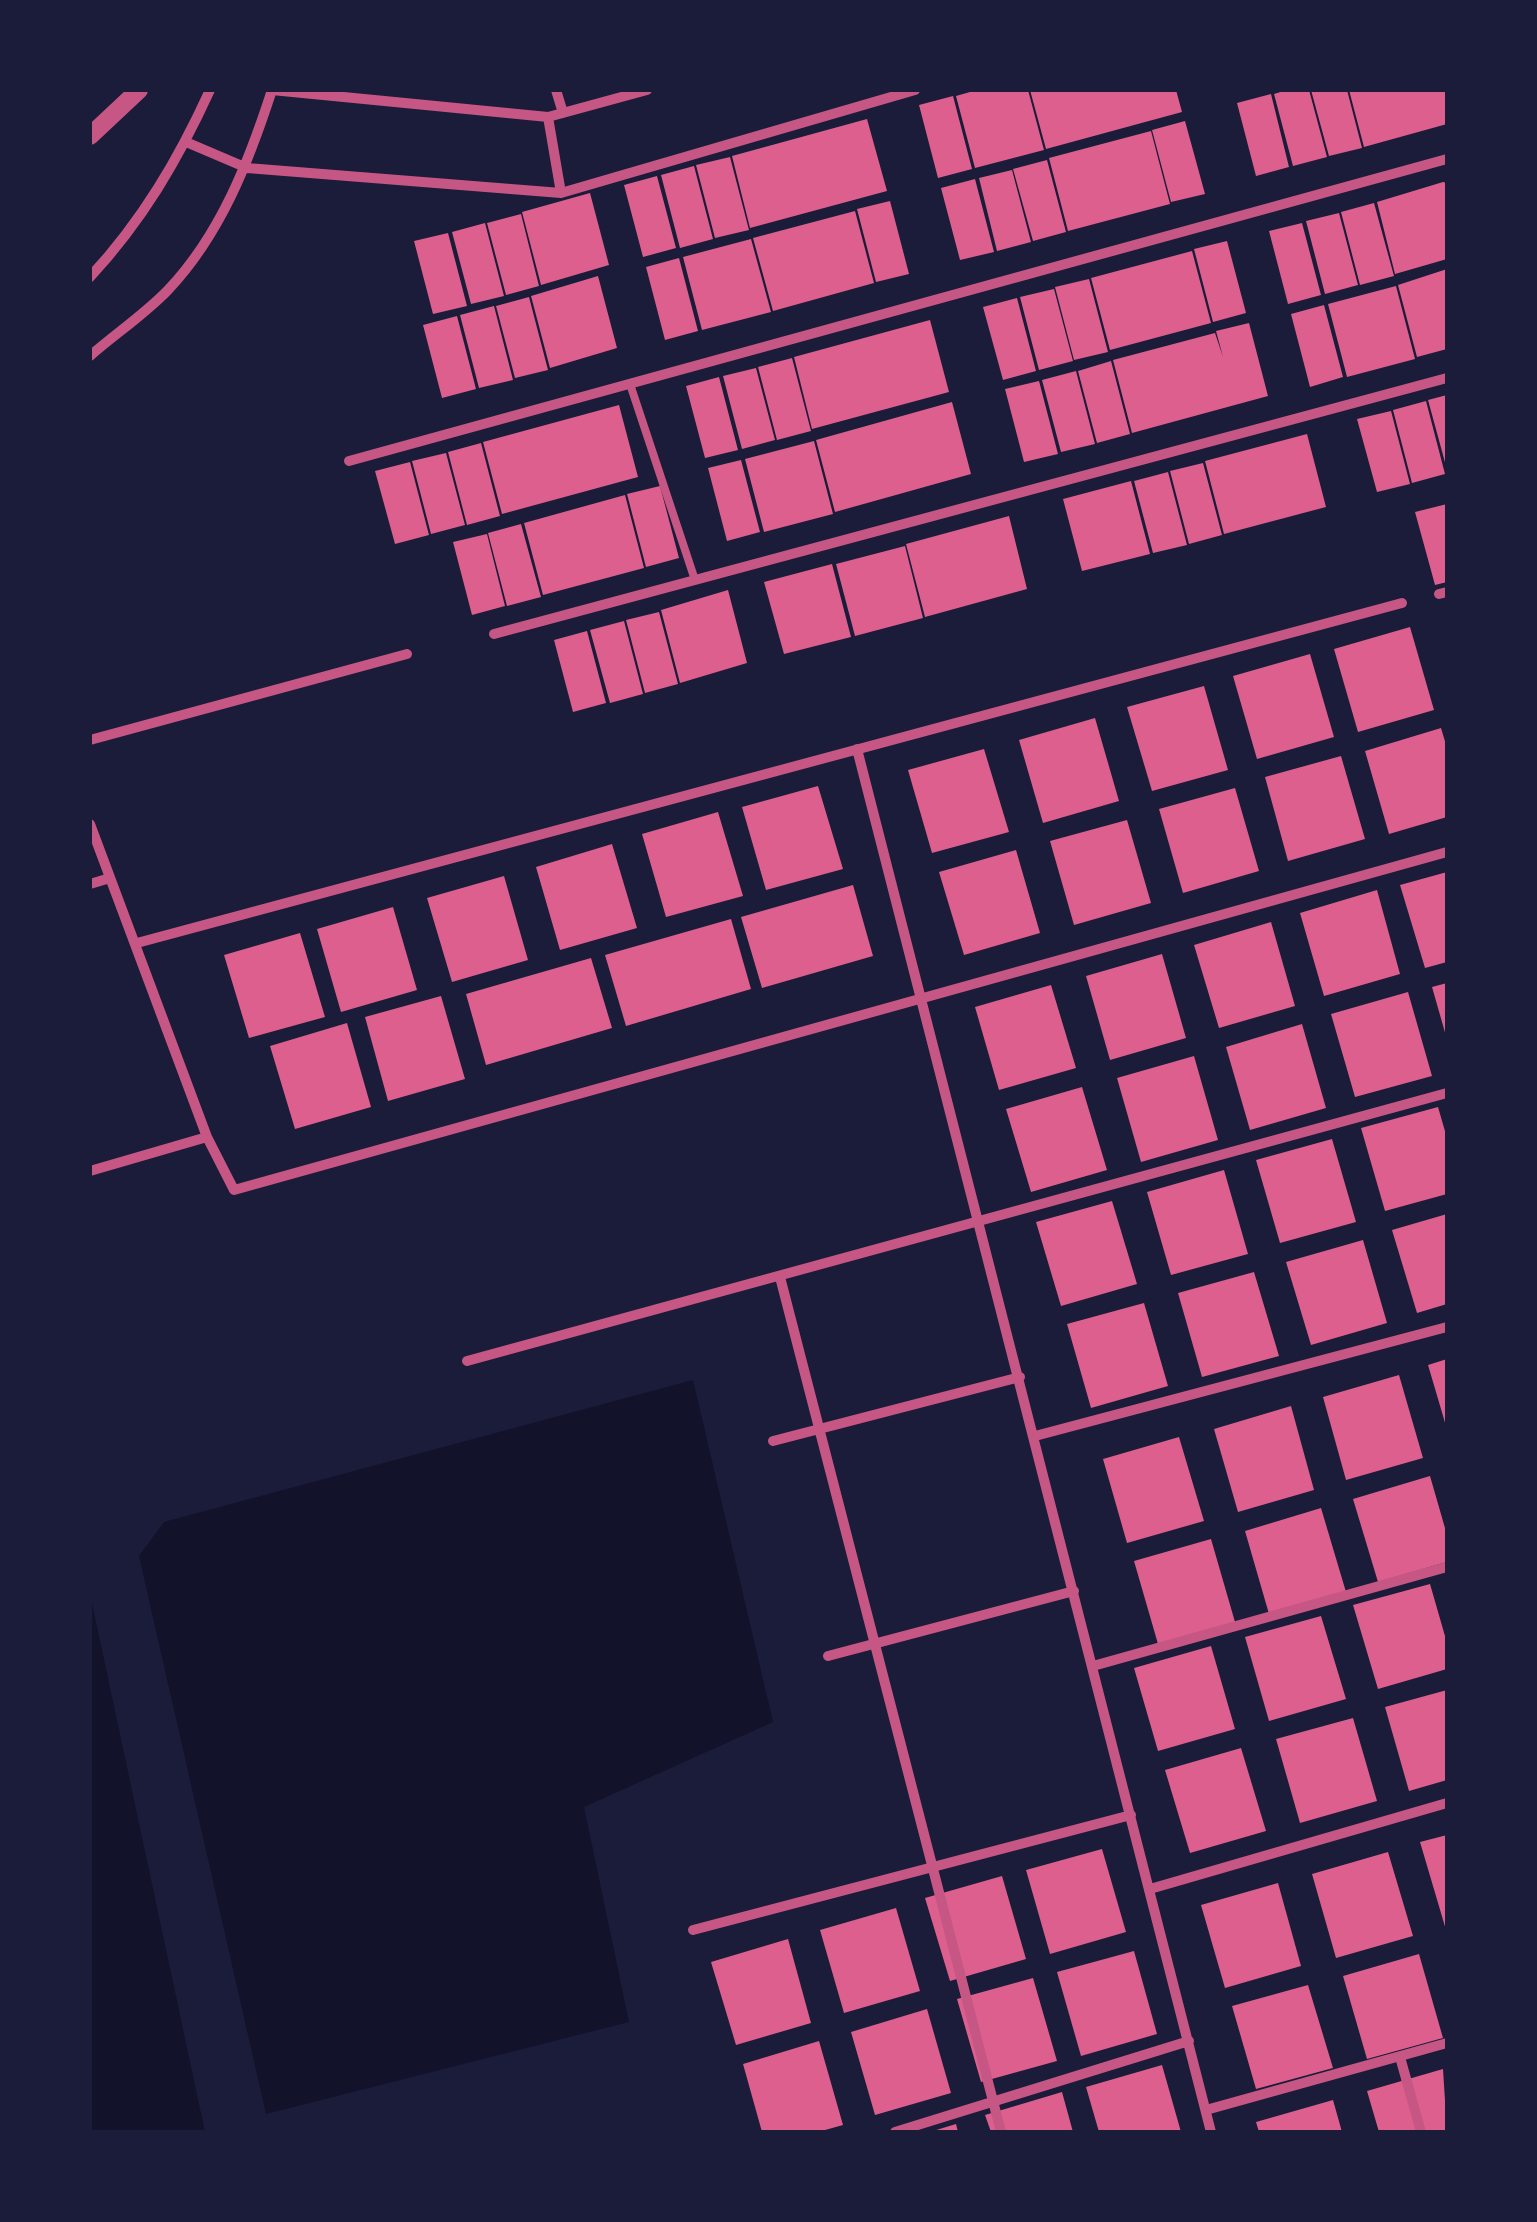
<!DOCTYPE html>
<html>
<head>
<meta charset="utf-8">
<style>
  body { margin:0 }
  #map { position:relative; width:1537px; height:2222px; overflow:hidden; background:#1b1b3a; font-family:"Archivo Narrow",sans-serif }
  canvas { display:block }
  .frame { position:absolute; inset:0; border:92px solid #1b1b3a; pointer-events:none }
</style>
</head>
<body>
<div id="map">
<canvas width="1537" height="2222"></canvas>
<div class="frame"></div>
</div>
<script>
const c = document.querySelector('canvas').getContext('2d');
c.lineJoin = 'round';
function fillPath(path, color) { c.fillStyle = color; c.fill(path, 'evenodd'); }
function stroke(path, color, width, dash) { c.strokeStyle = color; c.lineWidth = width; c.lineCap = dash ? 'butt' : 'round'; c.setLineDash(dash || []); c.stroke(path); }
fillPath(new Path2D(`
  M693,1380L773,1722L584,1807L629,2022L266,2114L139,1556L164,1522Z
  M90,1594L205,2132H90Z`), '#12122b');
fillPath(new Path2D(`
  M977,90H1028L1044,150L975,168L956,96Z
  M1030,90H1176L1182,112L1046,149Z
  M1287,90H1309L1327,157L1293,166L1274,94Z
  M1311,90H1347L1362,148L1329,156Z
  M1349,90H1447V124L1364,147Z
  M1271,94L1289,167L1256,176L1237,103Z
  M953,96L972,169L938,178L919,105Z
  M867,119L887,191L750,228L732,156Z
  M1185,121L1205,194L1171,202L1152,130Z
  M1151,131L1170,204L1068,231L1049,158Z
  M730,157L749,230L715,238L696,165Z
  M1047,160L1066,232L1033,241L1013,169Z
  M694,166L713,239L680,248L661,175Z
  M1012,170L1031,242L997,251L979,178Z
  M657,176L676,248L643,257L624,185Z
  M975,179L994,252L960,260L941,188Z
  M1443,182L1447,183V259L1395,274L1377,202Z
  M590,193L609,265L541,285L522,212Z
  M890,201L909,274L876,282L857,209Z
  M1374,203L1394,276L1360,285L1341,212Z
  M855,211L874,283L773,311L753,238Z
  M1339,213L1358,285L1325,294L1306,221Z
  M521,214L539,286L506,295L487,223Z
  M485,223L504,296L471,304L452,232Z
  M1302,223L1321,295L1288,304L1269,231Z
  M448,233L467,306L433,314L414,241Z
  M751,239L771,312L702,330L683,257Z
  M1227,241L1246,313L1213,322L1194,249Z
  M1192,251L1211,323L1110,350L1091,278Z
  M679,258L698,331L665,340L646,267Z
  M1447,269V349L1417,357L1398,285Z
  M598,276L617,348L550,368L531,296Z
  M1089,279L1108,352L1074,360L1055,287Z
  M1396,286L1415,359L1347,377L1328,304Z
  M1054,289L1073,361L1039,370L1020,297Z
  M529,297L548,370L515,378L496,306Z
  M1017,298L1036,371L1003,380L983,307Z
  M1324,305L1343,377L1310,387L1291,314Z
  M494,306L513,380L479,388L460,315Z
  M457,316L476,389L442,398L423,325Z
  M930,320L949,392L812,429L794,357Z
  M1249,323L1268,396L1132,433L1113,360L1215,333L1223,357L1216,331Z
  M792,358L811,431L777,440L758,367Z
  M1111,361L1130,434L1097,443L1078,371Z
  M756,368L775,440L742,449L723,376Z
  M1076,371L1095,444L1061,452L1042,380Z
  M719,377L738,450L705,458L686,386Z
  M1039,381L1058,454L1024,462L1005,389Z
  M1447,395V466H1446L1428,400Z
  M1426,401L1445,474L1412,483L1393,410Z
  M952,402L971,474L835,512L816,440Z
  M619,405L638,477L502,514L483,442Z
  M1391,411L1410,484L1377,492L1357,419Z
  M1307,434L1326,507L1224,534L1205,461Z
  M814,441L833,514L764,532L745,459Z
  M481,443L500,516L467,525L448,452Z
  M446,453L465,525L431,534L412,461Z
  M741,460L760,532L727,541L708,468Z
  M410,462L429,535L395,544L375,471Z
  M1203,463L1222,535L1189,544L1170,471Z
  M1168,472L1187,545L1153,553L1134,481Z
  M1131,481L1150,554L1082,571L1063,499Z
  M660,486L679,558L646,567L627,494Z
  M625,495L644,568L543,595L524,523Z
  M1447,504V582L1435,585L1415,512Z
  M1009,516L1027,589L925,617L906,544Z
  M521,524L541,597L507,606L488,533Z
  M487,534L505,606L472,615L453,542Z
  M905,546L923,618L855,636L836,564Z
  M832,564L851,637L784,654L764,582Z
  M728,590L747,663L680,683L661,610Z
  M659,612L678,684L645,693L626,620Z
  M624,621L643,694L610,703L590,630Z
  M1410,627L1434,710L1358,732L1334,649Z
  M587,631L606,703L573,712L554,640Z
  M1310,654L1334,737L1257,759L1233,676Z
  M1204,686L1228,770L1152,791L1127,707Z
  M1095,718L1119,801L1043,823L1019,740Z
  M1441,728L1447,748V817L1389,834L1365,751Z
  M984,749L1009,832L932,853L908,770Z
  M1341,756L1365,839L1288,861L1265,777Z
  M818,786L843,869L766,890L742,807Z
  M1235,788L1259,871L1183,893L1159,809Z
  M718,812L743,896L666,917L642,834Z
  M1127,820L1151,903L1074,925L1050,841Z
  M612,844L637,928L560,950L536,867Z
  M1016,850L1040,933L964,955L939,872Z
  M1447,872V962L1425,968L1400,885Z
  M504,876L528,960L452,982L427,898Z
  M853,885L873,956L762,988L741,917Z
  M1377,890L1400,974L1324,996L1300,913Z
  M393,907L417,990L341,1012L317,929Z
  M731,919L751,989L626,1026L605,955Z
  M1271,922L1295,1006L1219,1028L1194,945Z
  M300,933L325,1017L249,1038L224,955Z
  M1162,954L1186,1038L1110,1060L1086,976Z
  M591,958L612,1028L486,1065L466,994Z
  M1447,983V1036H1446L1432,987Z
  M1051,985L1076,1068L999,1090L975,1007Z
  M1408,992L1432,1076L1355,1097L1331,1014Z
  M441,996L465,1079L388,1101L365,1017Z
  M347,1023L371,1107L295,1129L270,1046Z
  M1302,1024L1326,1108L1250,1130L1226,1047Z
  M1194,1056L1218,1140L1141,1162L1117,1078Z
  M1082,1087L1107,1170L1031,1192L1006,1109Z
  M1438,1107L1447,1138V1194L1385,1211L1361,1128Z
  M1332,1139L1356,1222L1280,1243L1256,1160Z
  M1224,1170L1248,1254L1171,1275L1147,1192Z
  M1112,1201L1137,1284L1061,1306L1036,1222Z
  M1447,1214V1304L1417,1313L1392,1230Z
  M1363,1240L1387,1323L1311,1345L1286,1262Z
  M1254,1272L1279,1356L1202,1377L1178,1293Z
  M1144,1303L1168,1386L1091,1408L1067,1324Z
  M1447,1359V1426H1446L1428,1365Z
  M1399,1375L1423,1458L1346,1480L1323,1397Z
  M1291,1406L1314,1490L1238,1512L1214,1429Z
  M1179,1437L1204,1521L1127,1543L1103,1459Z
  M1430,1476L1447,1535V1562L1378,1582L1353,1499Z
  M1321,1508L1346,1592L1269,1614L1245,1531Z
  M1211,1539L1235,1622L1158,1644L1134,1561Z
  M1430,1584L1447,1643V1669L1378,1689L1353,1605Z
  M1321,1616L1346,1699L1269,1721L1245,1637Z
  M1211,1646L1235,1729L1158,1751L1134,1668Z
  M1447,1690V1780L1409,1791L1385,1707Z
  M1353,1718L1377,1801L1300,1823L1276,1739Z
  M1241,1748L1266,1831L1190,1853L1165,1770Z
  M1447,1835V1930H1446L1420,1842Z
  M1102,1849L1126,1932L1050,1954L1026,1870Z
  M1388,1852L1413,1936L1336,1958L1312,1874Z
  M1002,1876L1026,1959L950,1981L925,1898Z
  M1278,1883L1301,1966L1225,1988L1201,1905Z
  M896,1908L920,1991L844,2013L820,1930Z
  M788,1939L811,2023L736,2045L711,1962Z
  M1134,1951L1157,2034L1081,2056L1057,1972Z
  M1419,1954L1443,2038L1367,2059L1343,1976Z
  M1033,1978L1057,2061L981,2082L957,1999Z
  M1308,1985L1333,2068L1256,2089L1232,2006Z
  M927,2009L951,2093L875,2115L851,2032Z
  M819,2041L843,2125L818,2132H762L743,2064Z
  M1162,2065L1181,2132H1099L1086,2087Z
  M1443,2069L1447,2132H1379L1367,2091Z
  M1062,2092L1073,2132H991L985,2115Z
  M1333,2100L1342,2132H1259L1256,2122Z
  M956,2124L958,2132H933V2131Z`), '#dd5f8e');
stroke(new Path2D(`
  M630,384L695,580`), '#c65784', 8);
stroke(new Path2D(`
  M272,90L548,117L647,90
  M556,90L563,113
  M548,117L561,193
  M186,142L247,168L561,193L915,90
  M90,277C142,221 178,160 210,90
  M90,356C115,334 145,314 168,290C221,234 249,161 272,90
  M349,461L1447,159
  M1439,594L1447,592
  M494,634L1447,378
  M90,740L407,654
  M857,749L1211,2132
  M90,824L207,1137L234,1190L1447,852
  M90,884L110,878
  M137,943L1402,603
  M90,1171L207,1137
  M780,1277L1001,2132
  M467,1361L1447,1093
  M1035,1436L1447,1327
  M773,1441L1020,1377
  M828,1656L1074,1591
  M1093,1666L1447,1567
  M1150,1889L1447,1803
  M693,1930L1131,1815
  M1400,2057L1421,2132
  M1206,2110L1447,2043
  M895,2132L1189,2041`), '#c65784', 10);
stroke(new Path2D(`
  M90,136L139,90`), '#c65784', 18);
</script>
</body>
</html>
